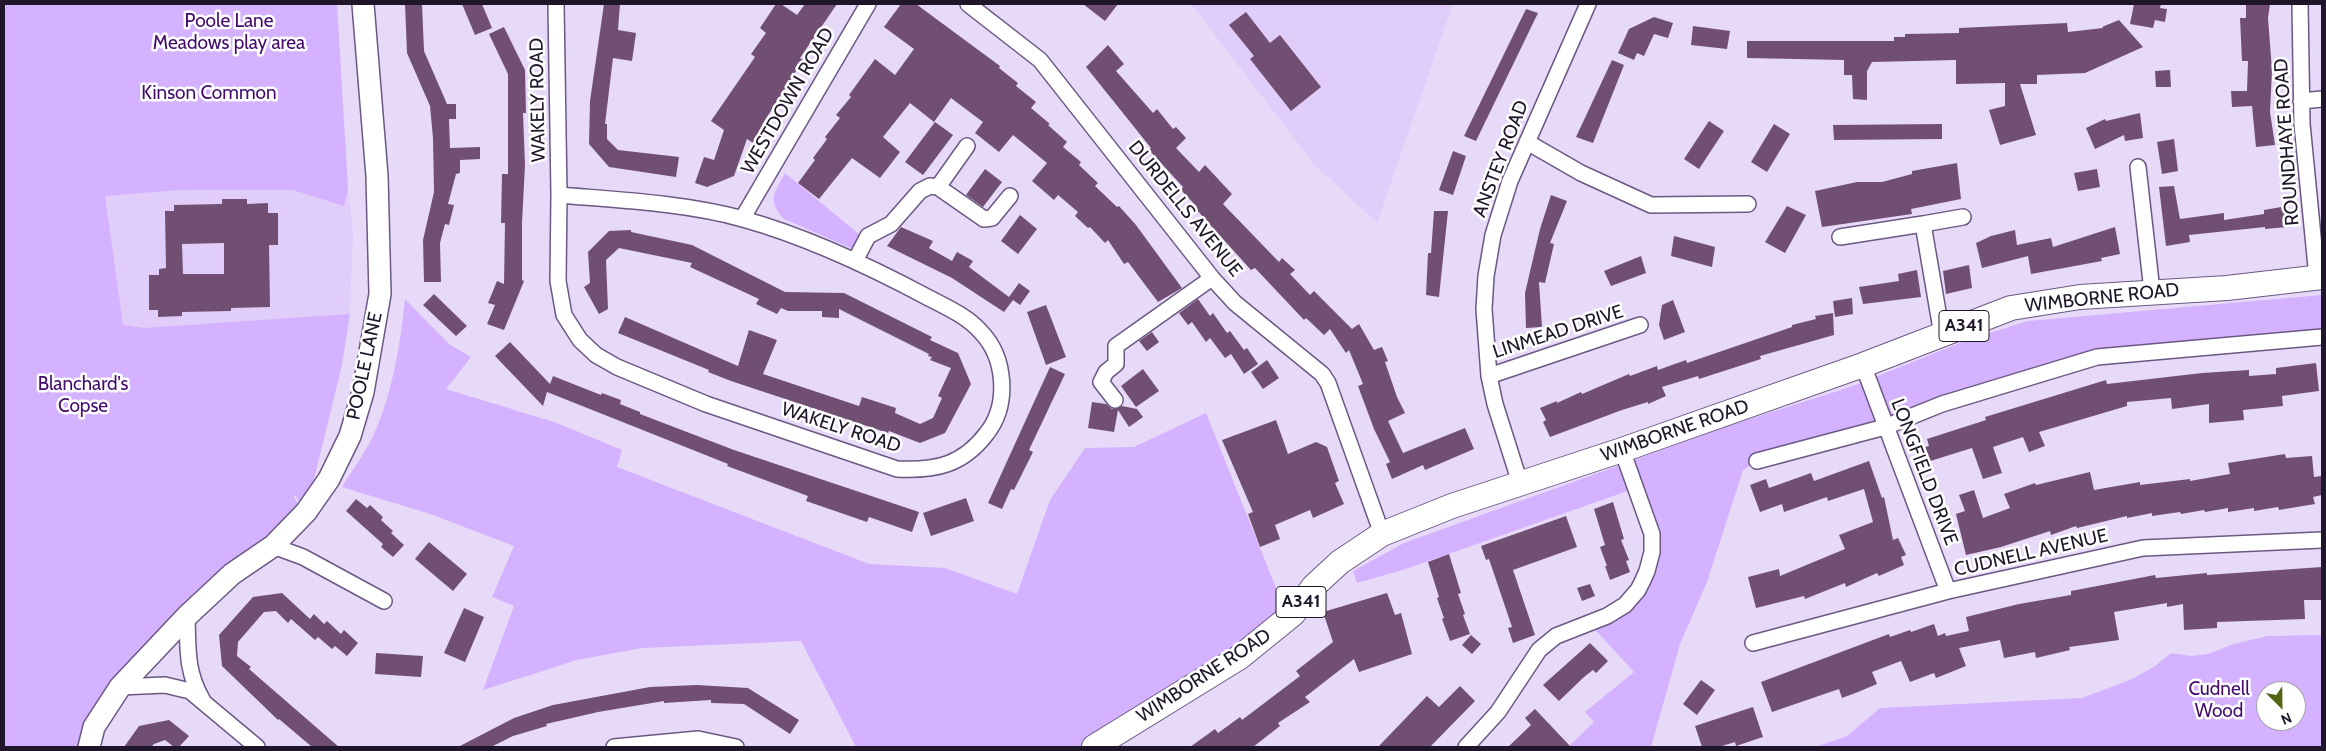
<!DOCTYPE html>
<html>
<head>
<meta charset="utf-8">
<style>
  body { margin:0 }
  #map { position:relative; width:2326px; height:751px; overflow:hidden; background:#e7daf8; font-family:Cabin,sans-serif }
  canvas { display:block }
  .frame { position:absolute; inset:0; border:5px solid #1f1729; pointer-events:none }
  .north { position:absolute; left:2256px; top:681px; width:50px; height:50px; box-sizing:border-box; background:#fff; border:1px solid #a5a2a9; border-radius:50%; rotate:157deg; font-size:14px; font-weight:700; line-height:20px; text-align:center; color:#1f1729 }
  .north::after { content:''; display:block; margin:auto; width:18px; height:22px; background:#516716; clip-path:polygon(50% 0,100% 100%,50% 72%,0 100%) }
</style>
</head>
<body>
<div id="map">
<canvas width="2326" height="751"></canvas>
<div class="frame"></div>
<div class="north">N</div>
</div>
<script>
const c = document.querySelector('canvas').getContext('2d');
c.lineJoin = 'round';
function fillPath(path, color) { c.fillStyle = color; c.fill(path, 'evenodd'); }
function stroke(path, color, width, dash) { c.strokeStyle = color; c.lineWidth = width; c.lineCap = dash ? 'butt' : 'round'; c.setLineDash(dash || []); c.stroke(path); }
function drawText(font, color, halo, rows, align = 'center') {
  c.font = font + ' Cabin,sans-serif'; c.lineWidth = 5; c.setLineDash([]); c.textBaseline = 'middle'; c.strokeStyle = halo; c.fillStyle = color; for (const [text, x, y, turn = 0] of rows) {
    c.save(); c.translate(x, y); c.rotate((+turn || 0) * Math.PI / 180); c.textAlign = isNaN(turn) ? turn : align; if (halo) c.strokeText(text, 0, 0); c.fillText(text, 0, 0); c.restore();
  }
}
fillPath(new Path2D(`
  M1191,4H1453L1377,223L1314,164Z
  M90,180L348,188L353,233L350,314L111,358Z`), '#e0cdfa');
fillPath(new Path2D(`
  M4,4H337L348,188L344,206L293,190H179L105,196L123,325L144,328L350,314L342,365L306,512L295,495L294,497L304,513L187,616L86,747H4Z
  M785,173L860,235L853,249L784,219C767,201 774,193 785,173Z
  M2322,295V337L2097,357L1757,461L1743,470L1707,582L1680,644L1651,747H1568L1594,722L1585,712L1634,672L1589,623L1625,605L1652,552L1636,488L1406,569L1357,583L1353,571L1404,543L1731,425L1853,386L1970,339L2028,321Z
  M405,299L449,344L471,357L446,389L557,423L622,450L617,467L869,564L945,568L1017,594L1050,500L1085,448L1134,447L1206,413L1276,588L1293,614L1094,747H856L801,641L642,648L577,660L483,690L514,606L492,597L514,546L430,514L342,487C352,470 366,452 374,434C393,391 400,346 405,299Z
  M2322,635V747H1815L1847,736L1880,708L2082,698L2130,680L2154,667L2171,653L2191,656L2208,654L2234,644L2267,636ZM2266,691H2296V721H2266Z`), '#d4b2ff');
fillPath(new Path2D(`
  M405,4H422L424,51L447,104H456V119H449L450,148L480,147V159L460,160V173L456,174L448,204L454,205L449,225L445,224L440,243L441,282H424L423,240L434,192L433,138L430,106L407,53Z
  M462,4H482L492,28L475,35Z
  M604,4H620L618,30L636,33L632,61L613,58L605,124H607V139L618,150L679,157L676,177L609,167L589,144L590,101Z
  M776,4H781L797,15L805,4H837L800,58L803,60L762,125L764,127L753,143L747,139L734,176L707,187L695,183L704,157L714,160L724,130L711,121L755,57L751,54L766,33L760,28Z
  M901,4H916L1000,66L999,68L1018,83L1016,86L1036,102L1031,108L1050,124L1048,125L1067,142L1063,147L1081,162L1079,165L1098,183L1095,186L1117,207L1119,206L1136,225L1182,288L1158,302L1128,262L1124,264L1108,240L1105,243L1090,227L1088,228L1075,216L1078,212L1058,195L1054,200L1032,181L1047,163L1013,135L999,152L975,133L983,122L951,98L934,122L910,103L883,137L900,152L880,178L852,158L819,199L798,183L815,160L813,158L827,139L825,137L840,118L836,115L851,97L849,95L875,59L895,75L914,49L884,27Z
  M1083,4H1118L1105,21Z
  M2134,4H2161L2160,8L2167,9L2165,22L2155,20L2153,28L2130,24Z
  M2246,4H2270L2268,18L2272,70L2270,112L2275,145L2256,147L2252,106L2232,107L2231,91H2247L2248,61H2242L2240,18H2246Z
  M1526,9L1538,13L1476,141L1464,136Z
  M1246,12L1270,43L1280,35L1321,87L1291,111L1250,59L1254,56L1229,25Z
  M1654,17L1673,23L1668,38L1654,34L1644,56L1637,53L1634,60L1618,53L1629,29Z
  M2119,20L2143,47L2085,73L2037,75V84H2020L2036,135L2000,145L1989,110L2005,106V83L1956,84V60L1872,62L1867,71V100L1853,99L1852,75H1844V60L1747,58V41H1894V37H1905V34L1959,33V28L2067,23L2068,32L2103,28L2102,27Z
  M1693,26L1730,31L1727,49L1691,45Z
  M504,27L525,70L526,113H523L525,165L522,223V280L524,281L504,330L487,324L495,305L488,303L497,281L504,284L505,223H501L502,174H508V74L489,34Z
  M1108,45L1124,64L1116,71L1153,113L1157,109L1173,129L1176,127L1186,138L1176,148L1199,172L1205,165L1232,194L1223,204L1279,262L1282,258L1295,270L1290,274L1310,295L1314,291L1352,329L1359,324L1374,350L1382,347L1388,361L1385,362L1397,397L1405,413L1388,421L1403,453L1465,428L1474,449L1425,470L1423,465L1392,479L1386,464L1390,462L1374,429L1358,386L1363,384L1349,350L1346,353L1330,329L1324,335L1306,318L1304,320L1255,268L1251,270L1195,208L1197,207L1181,190L1183,187L1149,150L1151,148L1086,67Z
  M1612,60L1624,65L1593,143L1576,137Z
  M2170,70L2171,87H2156L2155,71Z
  M2140,113L2143,138L2125,141L2124,135L2095,149L2086,128L2105,119L2106,121Z
  M1709,121L1724,131L1699,169L1684,159Z
  M935,122L953,135L923,175L905,162Z
  M1774,124L1790,134L1767,172L1751,162Z
  M1942,124V139L1834,140L1833,125Z
  M2174,139L2178,171L2162,174L2157,142Z
  M1453,151L1466,156L1453,195L1439,190Z
  M1957,163L1961,199L1911,209L1912,214L1822,227L1815,191L1857,182H1882L1912,174V171Z
  M985,169L1002,182L983,207L966,195Z
  M2097,169L2100,187L2078,191L2074,173Z
  M2174,186L2180,219L2224,213V220L2264,214V210L2287,206V227L2265,229V227L2189,235L2190,242L2166,246L2159,187Z
  M1551,195L1567,201L1550,243L1554,244L1545,283L1539,282L1542,327L1526,328L1525,293L1540,229Z
  M222,199H247V204L268,203V213H278V245H269L270,307L231,308V311L182,312V316L158,317V310H149V275H159V269L166,268L165,211H174V205L222,204ZM224,243V274H183L182,244Z
  M1787,206L1806,215L1785,253L1765,242Z
  M1434,211H1448L1439,297L1426,295L1428,253H1431Z
  M1020,215L1037,229L1018,254L1001,241Z
  M901,227L933,241L929,248L952,261L957,252L973,261L969,267L1009,297L1019,283L1030,291L1020,305L1013,300L1004,312L952,278L887,246Z
  M2115,227L2120,254L2101,258L2102,261L2031,274L2028,256L1982,268L1976,243L1991,236L2015,230L2017,245L2051,238L2053,247Z
  M631,230V232L692,245L785,292L844,293L932,337L930,340L958,353L971,384L945,433L920,443L889,431L888,433L731,381L708,372L709,370L618,333L625,317L738,366L749,330L777,340L763,374L859,406L862,397L896,408L895,413L920,424L933,418L942,398L938,396L951,368L930,360L932,357L928,356L929,354L839,309V318L822,317V311H788L781,308L777,314L756,304L759,299L690,267L692,263L619,248L606,260L608,309L599,314L584,287L590,283L588,252L609,231Z
  M1674,236L1715,247L1712,267L1671,256Z
  M1641,256L1646,273L1611,286L1604,271Z
  M1969,265L1972,288L1946,294L1943,271Z
  M1917,270L1921,297L1863,304L1859,287L1899,281L1898,274Z
  M434,294L467,326L456,336L423,305Z
  M1852,298L1853,314L1835,317L1833,301Z
  M1198,299L1210,316L1213,313L1227,333L1230,331L1244,350L1247,348L1258,364L1244,374L1231,354L1225,358L1210,338L1206,342L1192,322L1188,325L1179,313Z
  M1673,300L1685,332L1664,340L1659,325L1662,305Z
  M1046,305L1066,357L1046,365L1027,312Z
  M1833,313L1834,335L1760,356L1761,359L1699,379L1698,376L1662,387L1666,396L1648,404V402L1622,410L1550,437L1543,422L1546,420L1540,408L1557,401V403L1581,392L1582,394L1629,374L1630,376L1657,366L1658,370L1686,360L1687,363L1792,327V325L1816,319L1815,316Z
  M1152,332L1159,342L1147,351L1139,341Z
  M510,342L550,384L553,376L601,395L602,393L621,400L620,404L640,412V414L734,450L919,512L912,532L869,517L867,522L806,501L808,496L727,466L728,464L703,454L547,392L543,406L495,356Z
  M1267,360L1279,378L1263,389L1251,372Z
  M2316,363L2319,391L2282,396L2283,406L2243,410L2244,420L2209,423V404L2172,409L2171,398L2127,402V406L2039,432L2045,446L2029,452L2023,437L1993,447L2002,473L1983,479L1972,448L1927,462L1922,448L1929,446L1927,439L1986,420L1985,417L2106,380L2107,384L2202,373L2249,370V376L2276,374V368Z
  M1050,367L1065,374L1029,450L1033,452L1014,490L1011,489L1002,509L988,503Z
  M1143,369L1159,391L1136,407L1121,386Z
  M1092,402L1106,404L1112,409L1122,406L1137,409L1143,417L1129,427L1118,410L1114,432L1088,428Z
  M1276,420L1288,454L1316,442L1327,447L1339,481L1335,483L1344,504L1313,518L1310,510L1275,525L1280,539L1260,547L1248,514L1253,512L1222,440Z
  M2285,454L2286,458L2312,456L2314,477L2322,476V495L2313,497L2315,504L2279,510L2278,507L2254,511V508L2228,512V508L2205,512L2204,510L2181,514L2180,512L2152,516V513L2127,518V516L2077,528L2076,526L2051,535L2050,531L2001,547L1966,555L1956,514L1965,511L1959,495L1974,490L1983,518L2010,508L2004,494L2035,483L2036,485L2090,472L2094,490L2140,482V485L2190,479V481L2230,474L2228,463Z
  M1869,461L1882,498L1884,497L1893,540L1898,538L1906,555L1901,557L1904,565L1879,576L1877,573L1846,587L1845,583L1805,599L1804,596L1756,608L1748,577L1779,569L1780,576L1845,549L1839,535L1873,522L1864,489L1828,501L1827,497L1784,512L1782,504L1760,512L1750,485L1766,479L1769,488L1811,473L1814,481Z
  M966,498L974,521L931,536L923,513Z
  M356,499L367,508L370,505L383,517L381,520L393,531L391,533L404,545L393,557L381,547L383,544L346,511Z
  M1613,502L1624,539L1621,540L1629,560L1626,561L1630,572L1610,580L1605,566H1607L1600,547L1605,545L1594,509Z
  M1566,516L1577,547L1513,570L1535,635L1513,643L1508,628L1512,627L1489,559L1486,560L1481,546Z
  M429,542L467,574L453,591L415,559Z
  M1449,554L1461,593L1458,594L1465,614L1463,615L1470,634L1450,641L1442,619L1444,618L1437,598L1439,597L1428,562Z
  M2322,567V600H2304L2305,619L2217,622V628L2184,630L2183,604L2167,607V603L2114,612L2119,640L2069,647L2070,650L2036,658L2035,652L2004,658L2000,640L1959,648L1966,666L1936,678L1934,673L1910,682L1901,661L1872,672L1877,684L1858,692L1842,698L1839,689L1772,712L1761,682L1889,634L1890,637L1910,630L1911,632L1934,624L1938,636L1945,633L1946,636L1969,631L1966,617L2019,604L2071,595V591L2155,575L2156,578L2207,573V575Z
  M1590,584L1595,596L1582,601L1577,588Z
  M282,593L310,619L314,614L324,624L327,621L341,634L344,630L358,643L347,656L335,646L332,649L318,637L315,640L291,619L288,623L276,611L264,612L238,642L237,656L251,667L249,669L339,747H312L279,719L278,720L222,666L219,635L253,597Z
  M1387,593L1395,615L1401,613L1412,654L1359,672L1354,659L1305,697L1310,702L1278,723L1280,726L1253,747H1190L1215,729L1218,733L1240,717L1242,720L1300,676L1296,671L1333,642L1323,612Z
  M464,608L484,617L465,662L444,653Z
  M1471,635L1481,644L1472,654L1462,645Z
  M1590,643L1608,661L1596,673L1593,670L1584,677L1559,701L1543,685Z
  M376,653L423,656L421,677L375,674Z
  M1701,680L1715,690L1697,715L1683,704Z
  M697,685L748,688L799,720L790,734L744,704L711,703V700L664,703V701L598,712L546,724L547,726L513,736L491,747H458L514,718L553,705L650,687Z
  M1460,686L1475,701L1430,747H1378L1427,696L1439,707Z
  M1753,707L1763,737L1736,746L1735,742L1719,747H1702L1695,726Z
  M1535,709L1571,747H1508L1531,725L1525,718Z
  M169,720L189,736L179,747H174L165,740L154,744L151,747H124L139,726Z`), '#714f73');
const street = new Path2D(`
  M556,4L559,195L558,281L564,315L580,340L596,355L617,367L706,404L897,469C936,471 963,465 987,433C1009,405 1006,358 981,332C967,316 946,307 927,297C869,266 808,237 743,219C686,203 618,200 559,195
  M968,4L1040,60L1212,278L1235,303L1322,374L1328,383L1382,534
  M2300,4L2302,124L2317,277
  M2301,101L2322,99
  M1527,142L1581,173L1651,205L1748,204
  M2138,167L2152,291
  M938,187L984,219L992,218L1010,196
  M742,219L868,4
  M1840,237L1923,224
  M855,261L868,236L891,224L920,191L930,186L938,187L967,146
  M1942,335L1923,224L1963,217
  M1863,365L1948,591
  M1489,376L1640,325
  M1115,400L1101,382L1106,372L1116,364V346L1212,278
  M1757,461L1885,427L1942,404L2097,357L2322,337
  M1520,483L1495,404L1489,376L1484,309L1486,276L1493,235L1510,181L1588,4
  M273,546L303,557L384,601
  M187,616C188,648 186,671 202,699
  M1753,643L1948,591L2143,548L2322,540
  M120,687L165,685L190,691L257,747
  M614,747L698,739L736,747
  M1466,747L1498,712L1539,650L1556,636L1607,616L1625,605L1638,590L1643,580L1647,571L1652,552V534L1622,450`);
const secondary = new Path2D(`
  M89,747L94,727L120,687L187,616L232,574L273,546L306,512L329,479L350,436L363,392L380,294L377,176L363,4`);
const primary = new Path2D(`
  M1094,747L1240,657L1293,614L1314,586L1340,562L1382,534L1452,506L1622,450L1863,365L2011,308L2080,297L2227,288L2322,277`);
stroke(street, '#6b5883', 18);
stroke(secondary, '#6b5883', 24);
stroke(primary, '#6b5883', 26);
stroke(street, '#fff', 15);
stroke(secondary, '#fff', 21);
stroke(primary, '#fff', 24);
for (const [x, y, w] of [
  [1964,326,50],
  [1301,602,50]
]) { const box = new Path2D(); box.roundRect(x - w / 2, y - 15.5, w, 31, 4); c.fillStyle = '#fff'; c.fill(box); stroke(box, '#1f1729', 1); }
drawText('bold 18px', '#1f1729', null, [
  ["A341",1964,326],
  ["A341",1301,602]
]);
drawText('19px', '#430b6d', '#fff', [
  ["Poole Lane",229,21],
  ["Meadows play area",229,43],
  ["Kinson Common",209,93],
  ["Blanchard's",83,384],
  ["Copse",83,406],
  ["Cudnell",2219,689],
  ["Wood",2219,711]
]);
drawText('19px', '#1f1729', '#fff', [
  ["WAKELY ROAD",538,100,-91],
  ["WESTDOWN ROAD",788,101,-60],
  ["ROUNDHAYE ROAD",2287,142,-94],
  ["ANSTEY ROAD",1501,159,-69],
  ["DURDELLS AVENUE",1185,209,51],
  ["WIMBORNE ROAD",2102,298,-6],
  ["LINMEAD DRIVE",1558,332,-18],
  ["POOLE LANE",365,366,-78],
  ["WAKELY ROAD",841,428,18],
  ["WIMBORNE ROAD",1675,431,-19],
  ["LONGFIELD DRIVE",1924,472,69],
  ["CUDNELL AVENUE",2031,553,-13],
  ["WIMBORNE ROAD",1204,676,-33]
]);
</script>
</body>
</html>
